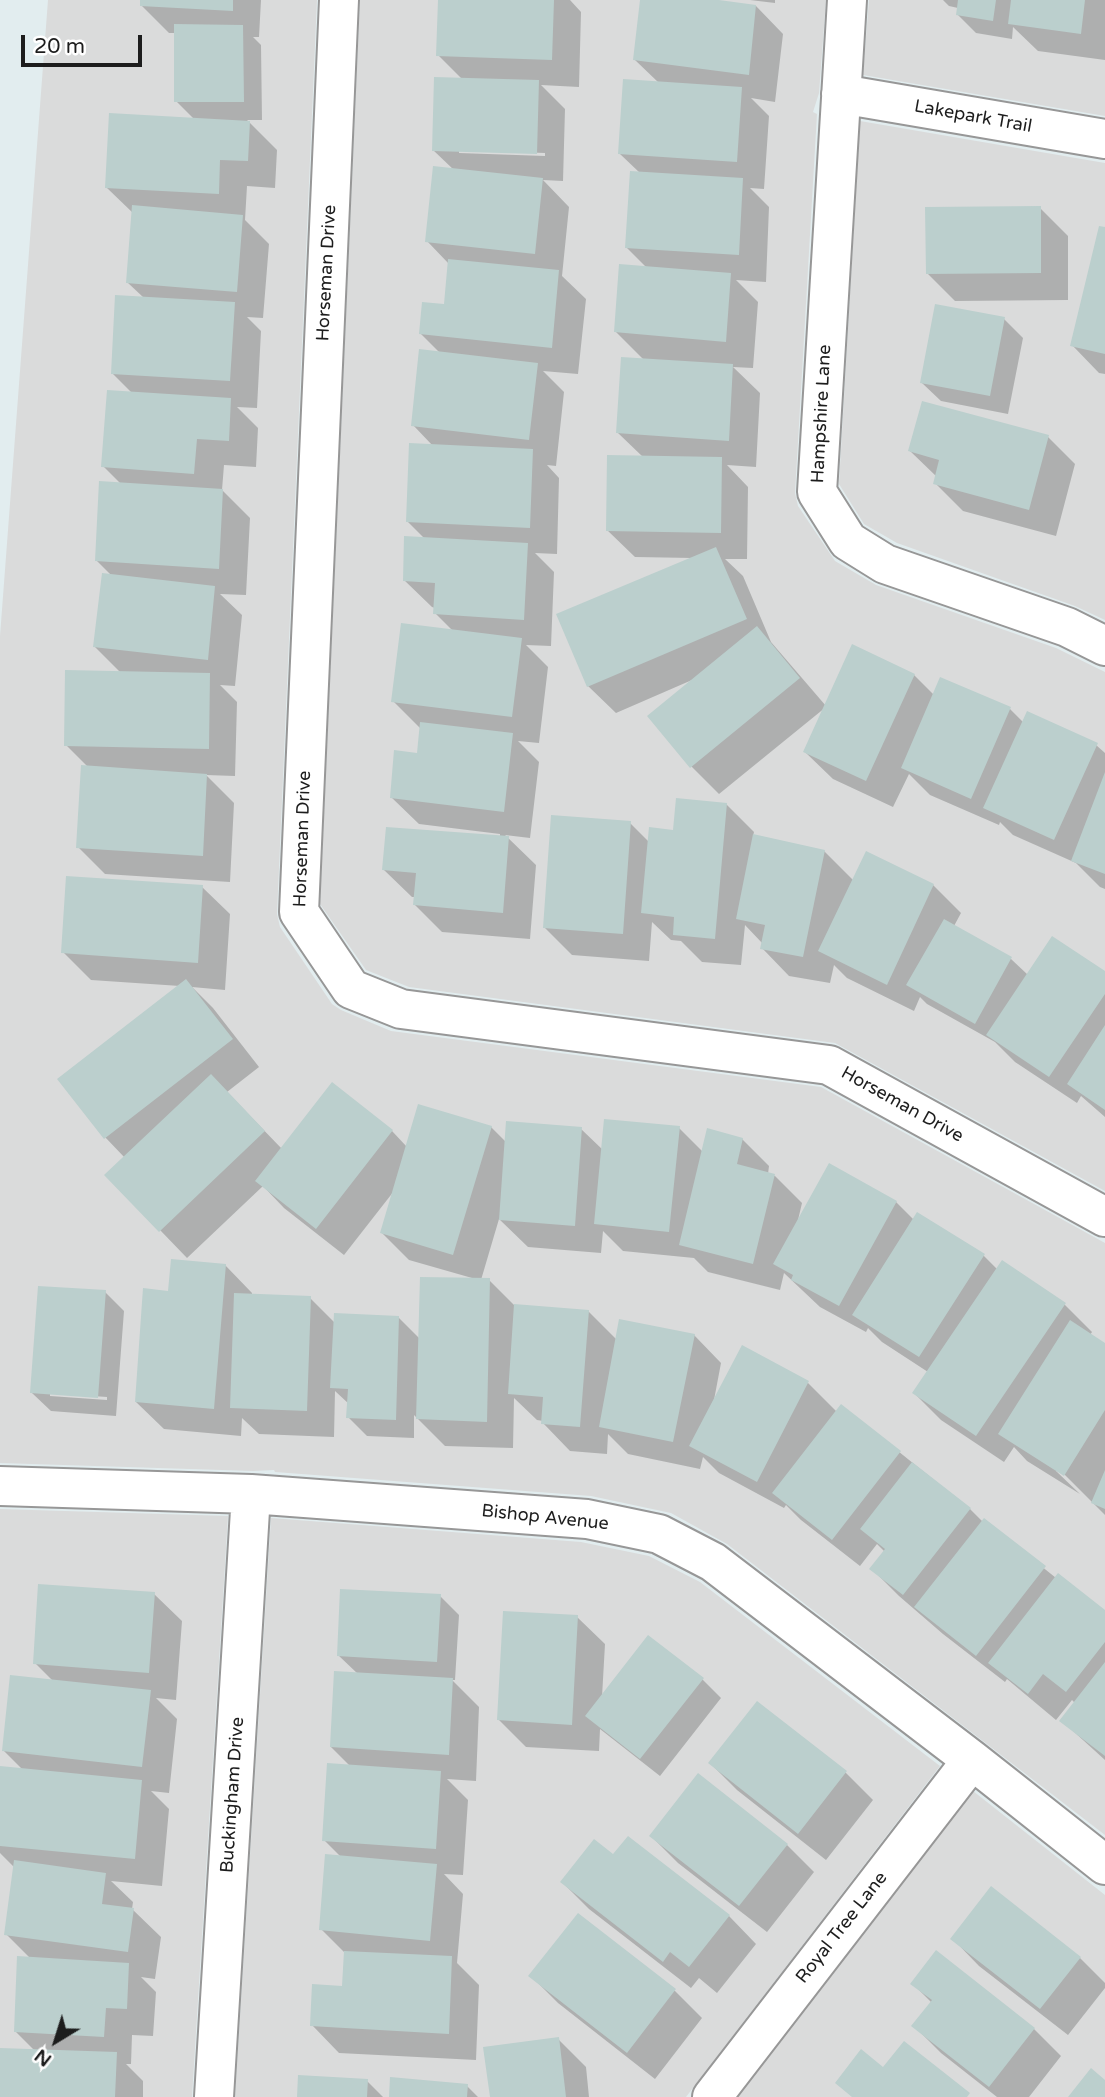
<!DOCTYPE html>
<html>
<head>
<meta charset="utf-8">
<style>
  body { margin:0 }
  #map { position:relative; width:1105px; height:2097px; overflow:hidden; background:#e2edef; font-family:"Varela Round",sans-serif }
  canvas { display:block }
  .north { position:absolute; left:21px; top:2006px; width:70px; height:70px; -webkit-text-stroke:5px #fff; paint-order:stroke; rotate:218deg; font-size:19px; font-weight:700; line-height:28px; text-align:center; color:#1d1d1d }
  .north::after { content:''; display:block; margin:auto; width:24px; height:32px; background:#1d1d1d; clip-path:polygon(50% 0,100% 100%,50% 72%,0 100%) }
  .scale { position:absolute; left:21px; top:35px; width:121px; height:32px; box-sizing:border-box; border:4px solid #1d1d1d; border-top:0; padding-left:9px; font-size:21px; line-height:24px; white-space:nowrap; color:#1d1d1d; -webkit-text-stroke:5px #fff; paint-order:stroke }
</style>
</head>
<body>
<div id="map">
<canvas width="1105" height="2097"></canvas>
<div class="north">N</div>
<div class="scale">20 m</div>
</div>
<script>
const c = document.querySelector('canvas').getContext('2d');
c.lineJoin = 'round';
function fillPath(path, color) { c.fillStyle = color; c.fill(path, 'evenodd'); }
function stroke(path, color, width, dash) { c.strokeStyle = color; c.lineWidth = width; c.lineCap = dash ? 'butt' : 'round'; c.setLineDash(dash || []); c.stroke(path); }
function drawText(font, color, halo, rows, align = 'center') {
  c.font = font + ' "Varela Round",sans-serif'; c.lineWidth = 6; c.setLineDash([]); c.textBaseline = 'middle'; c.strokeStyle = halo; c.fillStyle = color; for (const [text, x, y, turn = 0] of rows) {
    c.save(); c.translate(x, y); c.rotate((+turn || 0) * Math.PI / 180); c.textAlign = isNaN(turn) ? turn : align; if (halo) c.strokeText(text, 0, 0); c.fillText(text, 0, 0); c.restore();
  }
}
fillPath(new Path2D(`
  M48,0H317L277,914L280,927L332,1004L341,1010L391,1031L821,1087L1105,1243V1835L727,1544L671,1513L591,1496L275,1472L274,1470L253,1471L0,1463V636Z
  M360,0H826L819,93L813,112L817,114L795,493L798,506L835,561L876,585L1056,648L1105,672V1191L835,1043L409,987L366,970L320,904Z
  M869,0H1105V116L863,75Z
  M860,121L1105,163V620L1075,606L897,543L864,524L839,484Z
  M0,1509L228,1516L192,2097H0Z
  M271,1518L581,1542L649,1556L700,1582L940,1766L686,2097H235Z
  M973,1791L1105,1895V2097H737Z`), '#dadbdb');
fillPath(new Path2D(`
  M142,0H261L259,37H253L261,45L262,120H247L277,150L275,188L247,186L245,220L269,244L263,318L247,317L261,331L257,408L237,407L258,428L256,467L224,465L222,490L250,518L246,595L220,594L242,615L235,686L220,685L237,702L235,776L206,775L234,803L230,882L105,874L78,847L88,767L66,745L121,673L95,647L112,576L96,560L121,484L103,466L132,393L113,374L144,298L127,282L133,213L107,188L195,120L176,101V33H169L142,6Z
  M439,0H570L581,12L579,87L541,85L565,109L563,181L543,180L569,207L562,276L586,299L578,374L543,371L564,392L556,466L547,465L559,478L557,554L535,553L554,572L551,646L526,645L548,667L539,743L518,741L539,762L530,838L505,835L536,865L530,939L442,932L415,905V897H412L384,870L500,837V834L419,824L391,797L419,755L421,729L393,701L453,631L435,613V608L432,607L404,580L425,539L408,522L433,446L413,425L441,354L421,334L446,306L449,264L427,241L454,170L433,150L462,79L438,55ZM459,150L545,153V156L459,153Z
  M642,0H705L756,6L783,34L775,102L751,98L769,116L764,189L750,188L769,207L766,282L736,280L758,302L753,368L733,367L760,393L756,467L727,465L748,487L747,559H725L743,576L771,642L826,706L914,675L934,695L1010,709L1024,723L1096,745L1105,753V889L1100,887L1076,863L1013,835L1000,822L999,825L930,795L909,774L893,807L833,779L805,752L826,707L719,794L692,767L650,716L692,680L616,713L588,686L693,558L635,557L607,530L643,457L618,433L644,360L616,332L647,268L627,248L640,173L620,154L659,83L635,60Z
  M750,0H775V3Z
  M943,0H1105V60L1038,51L1013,27L1012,39L976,33L958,15V8L949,6Z
  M1040,208L1068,236V300L955,301L927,273Z
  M1105,229V374L1099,373L1072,345Z
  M1004,319L1023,338L1008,414L941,401L922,383Z
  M1048,437L1075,464L1056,536L963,511L935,483L937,477L910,451Z
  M726,804L754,832L753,836L824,851L854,881L867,853L933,885L961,913L954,926L1011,959L1028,975L1105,973V1117L1081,1096L1077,1103L1015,1062L995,1042L927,1004L920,997L914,1011L847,978L834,965L830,983L789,976L762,948L763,944L745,925L741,965L702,962L681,941L671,940L652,922L649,961L572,955L544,927L630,823L650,843Z
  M202,887L230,914L225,990L192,987L213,1008L259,1067L227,1092L282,1149L392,1131L407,1147L491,1127L506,1142L581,1129L603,1150L679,1128L703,1152L742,1139L769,1166L768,1174L775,1176L802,1203L798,1220L896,1202L914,1220L983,1255L997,1269L1002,1262L1065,1305L1092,1332L1090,1335L1105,1345V1515L1059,1469L1056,1471L1080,1494L1027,1461L1014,1447L1004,1462L941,1420L914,1393L928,1372L882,1342L868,1328L866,1332L820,1307L784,1273L780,1290L708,1272L694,1258L623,1251L603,1231L601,1253L528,1247L499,1219L481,1280H489L515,1306L588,1311L617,1340L694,1335L721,1363L714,1400L808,1383L837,1412L842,1406L970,1509L983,1522L984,1520L1056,1578L1105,1612V1760L1061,1720L1075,1703L1072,1700L1056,1720L1007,1679L1005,1682L943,1634L899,1596L872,1569L885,1552L877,1544L860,1566L801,1520L786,1505L784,1508L719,1473L703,1457L700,1469L628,1454L608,1434L607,1454L570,1451L543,1423V1421L537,1420L514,1398L513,1448L445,1446L414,1415V1438L367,1436L348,1417L349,1404L335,1391L334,1437L259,1434L242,1418L241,1436L164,1429L136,1402L170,1293L225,1265L252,1293V1296L310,1298L335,1323L398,1317L420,1339L472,1278L409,1260L382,1233L394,1191L344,1255L284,1208L263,1186L187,1258L107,1175L125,1158L105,1137L180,986L91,980L63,952Z
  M105,1292L124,1311L116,1416L51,1411L32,1393ZM50,1393L107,1397V1400L50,1396Z
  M154,1594L182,1621L176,1700L156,1698L177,1719L169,1793L151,1791L169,1809L162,1886L111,1881L133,1902L132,1909L161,1937L155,1979L141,1977L156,1992L153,2036L132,2035L131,2064H126L143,2081V2097H0V2049L35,2051L15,2031L31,1959L6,1934L15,1868L0,1853V1768L23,1770L4,1751L53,1681L35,1663Z
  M440,1596L459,1615L455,1680H452L479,1707L476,1781L447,1779L468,1800L463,1875L444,1874L463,1894L457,1963L479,1985L476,2060L339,2053L312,2025L344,1988L346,1954L321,1929L341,1857L324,1840L351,1767L331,1747L358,1674L338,1655Z
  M577,1617L605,1644L602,1697L702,1679L721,1698L660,1776L600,1729L599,1751L526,1747L499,1720Z
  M710,1763L845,1772L873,1800L826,1860L737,1790Z
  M651,1836L787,1845L814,1872L767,1932L678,1863Z
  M614,1857L729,1916L756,1944L717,1993L699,1978L691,1988L589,1909L562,1882Z
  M578,1915L675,1991L702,2018L655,2079L558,2003L531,1976Z
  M952,1938L1080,1958L1105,1983V1988L1068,2035L979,1966Z
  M912,1983L1034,2029L1061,2056L1029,2097H997L941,2053L914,2026L932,2003Z
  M558,2039L586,2067L589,2097H491Z
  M367,2081L383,2097H298Z
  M467,2086L478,2097H390Z`), '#0003');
fillPath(new Path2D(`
  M140,0H233V11L140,6Z
  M438,0H554L552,60L436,56Z
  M640,0H719L756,5L749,75L633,60Z
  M958,0H996L993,21L956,15Z
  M1011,0H1085L1081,34L1008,24Z
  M174,24L243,25L244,102H174Z
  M434,77L539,80L537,154L432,151Z
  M623,79L742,87L737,162L618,154Z
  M109,113L250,121L248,161L220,160L219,194L105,188Z
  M433,166L543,178L535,254L425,242Z
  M630,171L743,178L739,255L625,248Z
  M132,205L243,215L237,292L126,283Z
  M1041,206V273L926,274L925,207Z
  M1099,226L1105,227V354L1070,346Z
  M448,259L559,270L552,348L419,334L422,302L444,304Z
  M619,264L731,273L726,342L614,332Z
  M115,295L235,302L230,381L111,374Z
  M935,304L1005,317L990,396L920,383Z
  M419,349L538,363L529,440L411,426Z
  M621,357L733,364L729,441L616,433Z
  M107,390L231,398L229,441L197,439L194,474L101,467Z
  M922,401L1049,435L1029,510L933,484L939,460L908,451Z
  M409,443L533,449L530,528L406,522Z
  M607,455L722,457L721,533L606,531Z
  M99,481L223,489L219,569L95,561Z
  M404,536L528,543L524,620L433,614L435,583L403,581Z
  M716,547L747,619L587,687L556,614Z
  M102,573L215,586L208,660L93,647Z
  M401,623L522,638L512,717L391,702Z
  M757,626L800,678L690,768L647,716Z
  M852,644L915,674L866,781L803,752Z
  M65,670L210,673L209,749L64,746Z
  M940,677L1011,707L971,799L901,768Z
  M1027,711L1098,743L1054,840L983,808Z
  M420,722L513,733L504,812L390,798L394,750L417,753Z
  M81,765L207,774L203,856L76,848Z
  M1105,772V874L1071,861Z
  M676,798L727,803L715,939L673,935L674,917L641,913L649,827L673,830Z
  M551,815L631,821L623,934L543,928Z
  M386,827L509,836L503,913L413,905L416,873L382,870Z
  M753,834L825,850L803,957L760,949L765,925L736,919Z
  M866,851L934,884L887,985L818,951Z
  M66,876L203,885L198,963L61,953Z
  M944,919L1012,957L975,1024L906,985Z
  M1052,936L1105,971V994L1049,1077L986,1035Z
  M186,979L233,1039L104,1139L57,1079Z
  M1105,1025V1110L1067,1084Z
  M211,1074L265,1131L159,1232L104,1175Z
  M332,1082L393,1130L316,1229L255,1181Z
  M418,1104L492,1126L453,1255L380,1233Z
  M604,1119L680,1126L669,1232L594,1224Z
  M506,1121L582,1127L575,1226L499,1220Z
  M707,1128L743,1138L737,1164L775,1174L753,1264L679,1245Z
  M829,1163L897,1201L839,1306L791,1280L793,1275L773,1264Z
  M917,1212L985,1254L919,1357L852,1315Z
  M171,1259L226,1264L214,1409L135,1402L143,1288L168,1291Z
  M1002,1260L1066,1303L976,1436L912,1393Z
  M420,1277L490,1278L487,1422L416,1419Z
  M38,1286L106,1290L98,1398L30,1393Z
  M234,1293L311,1296L307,1411L230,1408Z
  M514,1304L589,1310L580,1427L541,1424L543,1397L508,1394Z
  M334,1313L399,1316L396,1420L346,1418L348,1389L330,1388Z
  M619,1319L695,1334L673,1442L599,1427Z
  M1070,1320L1105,1343V1410L1064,1476L998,1434Z
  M742,1345L809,1381L757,1482L689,1446Z
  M841,1404L901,1451L832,1540L772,1493Z
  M912,1462L971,1508L903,1595L869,1569L885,1549L860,1529Z
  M1105,1470V1509L1091,1503Z
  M984,1518L1046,1566L976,1656L914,1607Z
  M1058,1573L1105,1610V1642L1066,1692L1043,1674L1028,1694L988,1663Z
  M38,1584L155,1592L149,1673L33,1664Z
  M340,1589L441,1594L437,1662L337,1656Z
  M503,1611L578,1615L572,1725L497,1720Z
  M648,1635L704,1678L640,1759L585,1716Z
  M1105,1662V1756L1059,1721Z
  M334,1671L453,1678L449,1755L330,1747Z
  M10,1675L151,1690L142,1767L2,1751Z
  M757,1701L847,1771L798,1834L708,1763Z
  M327,1763L441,1771L436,1849L322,1841Z
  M0,1766L142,1780L135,1859L0,1846Z
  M698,1773L788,1844L739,1906L649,1836Z
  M628,1836L730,1915L689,1967L670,1952L663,1962L560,1882L594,1839L613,1854Z
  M325,1854L437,1864L430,1941L319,1930Z
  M14,1860L106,1873L102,1904L134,1908L128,1952L4,1935Z
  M991,1886L1081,1957L1040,2009L950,1939Z
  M578,1913L676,1989L627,2053L528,1976Z
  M936,1950L1035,2028L989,2087L911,2026L932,2000L910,1984Z
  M344,1951L452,1956L449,2034L310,2026L312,1984L342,1986Z
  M17,1956L129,1963L127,2009L106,2008L104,2037L14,2032Z
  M559,2037L566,2097H490L483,2047Z
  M904,2041L970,2093L967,2097H852L835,2083L861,2049L883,2067Z
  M0,2048L117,2052L115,2097H0Z
  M1091,2068L1105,2080V2097H1068Z
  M298,2075L368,2079L367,2097H297Z
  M390,2077L468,2084L467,2097H389Z`), '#bbcfcd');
const street = new Path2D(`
  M339,0L299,912L351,989L401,1009L829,1065L1105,1217
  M847,0L817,492L848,541L885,564L1067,627L1105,646
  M841,94L1105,139
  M0,1486L251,1494L587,1519L659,1534L713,1562L972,1760L1105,1865
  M214,2097L251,1494
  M712,2097L972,1760`);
stroke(street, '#979797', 42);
stroke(street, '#fff', 38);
drawText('18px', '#1d1d1d', '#fff', [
  ["Lakepark Trail",973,117,10],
  ["Horseman Drive",327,273,-87],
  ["Hampshire Lane",822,414,-87],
  ["Horseman Drive",303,839,-88],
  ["Horseman Drive",902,1105,29],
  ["Bishop Avenue",545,1518,6],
  ["Buckingham Drive",233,1795,-86],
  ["Royal Tree Lane",842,1928,-52]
]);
</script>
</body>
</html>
